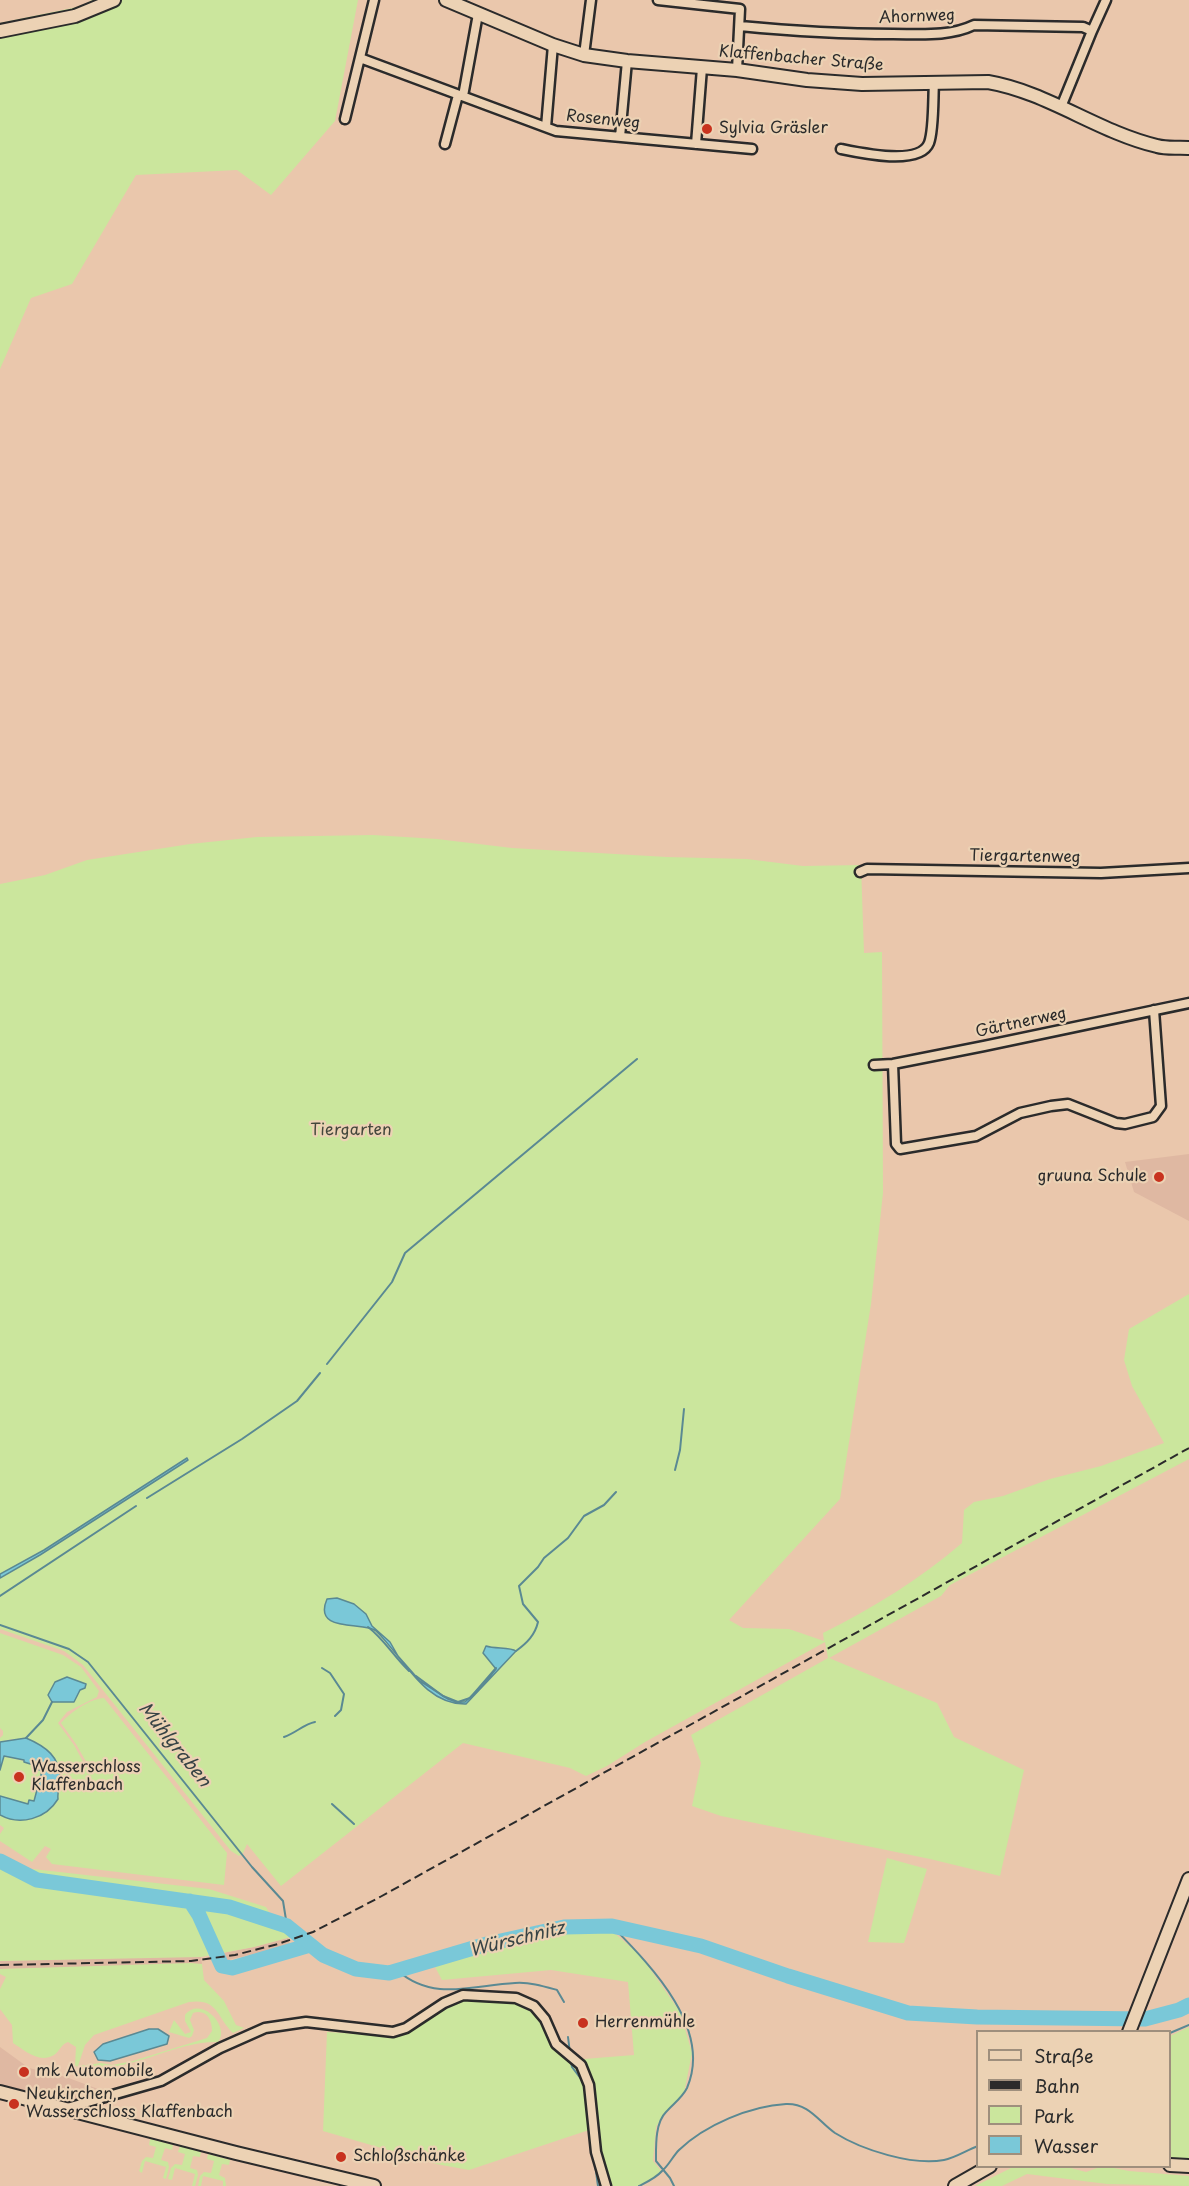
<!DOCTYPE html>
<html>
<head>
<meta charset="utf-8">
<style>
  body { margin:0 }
  #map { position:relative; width:1189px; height:2186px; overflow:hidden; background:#eac7ac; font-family:"Playpen Sans",sans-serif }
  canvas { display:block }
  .legend { position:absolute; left:976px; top:2030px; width:195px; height:138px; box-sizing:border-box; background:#ecd2b4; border:2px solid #9f8f7d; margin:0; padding:8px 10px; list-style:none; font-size:18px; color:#2b2b2b }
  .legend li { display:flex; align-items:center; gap:12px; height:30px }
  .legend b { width:30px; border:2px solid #9f8f7d }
</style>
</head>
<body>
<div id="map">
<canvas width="1189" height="2186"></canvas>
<ul class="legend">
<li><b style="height:8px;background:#ecd2b4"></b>Straße</li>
<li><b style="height:8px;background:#2b2b2b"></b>Bahn</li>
<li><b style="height:16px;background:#cbe69d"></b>Park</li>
<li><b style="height:16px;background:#7ac8d8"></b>Wasser</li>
</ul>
</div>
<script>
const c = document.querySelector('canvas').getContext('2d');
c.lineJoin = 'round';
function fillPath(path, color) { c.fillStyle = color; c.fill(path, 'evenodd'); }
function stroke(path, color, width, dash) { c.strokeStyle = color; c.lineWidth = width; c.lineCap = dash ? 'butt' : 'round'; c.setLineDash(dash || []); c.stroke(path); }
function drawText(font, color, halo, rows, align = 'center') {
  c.font = font + ' "Playpen Sans",sans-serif'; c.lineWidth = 4.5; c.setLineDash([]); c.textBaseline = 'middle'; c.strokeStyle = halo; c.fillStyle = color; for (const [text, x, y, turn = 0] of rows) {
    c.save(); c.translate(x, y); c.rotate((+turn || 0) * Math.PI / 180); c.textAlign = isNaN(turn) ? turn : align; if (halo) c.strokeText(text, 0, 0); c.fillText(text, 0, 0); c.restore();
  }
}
fillPath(new Path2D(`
  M1189,1154V1221L1134,1192L1125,1162Z
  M288,1938L290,1944L283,1947L224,1961L223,1953L254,1947Z
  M201,1956L202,1964L194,1965L0,1969V1961Z
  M0,2047L29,2068L66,2077L98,2089L97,2095L75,2103L0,2086Z`), '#dfb8a2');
fillPath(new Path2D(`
  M92,0H358L335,121L271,195L237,170L136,175L72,284L31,298L0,369V23L82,6Z
  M373,835L437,839L512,848L667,857L747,859L803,866L861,865L864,953L882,952L883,1193L871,1304L840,1499L729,1620L743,1628L789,1629L824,1641L823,1633C873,1608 920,1579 962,1543L964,1510L974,1502L1003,1496L1050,1479L1101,1466L1164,1443L1132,1386L1124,1360L1129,1329L1189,1294V1459L950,1585L941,1596L829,1658L937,1703L954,1737L1024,1770L1000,1876L930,1859L721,1816L692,1806L701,1763L691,1735L828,1658L825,1642L645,1742L607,1766L586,1776L570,1768L463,1743L281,1886L247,1844L243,1853L239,1856L231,1851L83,1665L64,1651L0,1629V884L45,875L87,860L190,844L257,837Z
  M0,1633L63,1655L81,1667L99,1691L97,1697L67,1712L58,1723L74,1745L86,1767L88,1765L76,1744L61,1723C71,1712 89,1699 104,1698L227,1853L224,1885L52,1864L46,1857L51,1849L45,1846L32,1862L0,1841V1834L4,1828L0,1825V1815L34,1818L50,1809L55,1803L59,1768L51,1753L13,1739L0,1742V1738L3,1735V1731L0,1728Z
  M4,1756L24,1761V1762L40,1767L42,1771L34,1801L28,1804L0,1796V1770Z
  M887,1858L927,1869L904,1943L868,1942Z
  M0,1868C21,1876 42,1886 65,1889C134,1898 208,1896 271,1927C279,1931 284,1930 291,1937L254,1947L201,1957L0,1961Z
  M33,1869L209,1889L266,1907L272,1917C194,1895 117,1890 38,1877L30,1873Z
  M612,1931L641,1956L680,2012L692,2053L684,2093L664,2114L656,2127L653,2161L662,2172L639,2186H609L599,2143L593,2085L584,2059L634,2055L628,1982L551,1970L442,1980L434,1965L556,1933Z
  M191,1963L202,1964L204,1980L224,2001L236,2025L244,2028L233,2033C216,2016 218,1998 189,2002L94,2035L85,2045L78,2066L101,2063L112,2065L133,2061L207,2038L212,2031C212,2019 206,2009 193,2013L190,2020L194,2030L192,2036L189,2038L169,2032L174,2020L185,2034L191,2032L185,2021V2015C201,1995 231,2027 218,2042C170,2041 128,2077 75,2066L76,2047L68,2042C60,2045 60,2051 54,2055C39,2064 24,2050 13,2043L12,2025L0,2009V1989L6,1977L0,1974V1969Z
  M463,1997C480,1998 512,1997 527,2006C542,2015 541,2031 551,2044C559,2054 571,2060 581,2065L589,2085L592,2129L469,2170L436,2164L323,2131L327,2032L394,2036L406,2033L444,2005Z
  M1189,2027V2159L1170,2158V2036Z
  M150,2139L173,2145L172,2150L165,2148L161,2160L168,2162L169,2167L166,2179L163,2178L166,2167L145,2161L142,2173L139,2171L142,2161L146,2157L153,2158L156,2147L149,2145Z
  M180,2146L201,2152L200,2157L193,2156L190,2168L197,2170L198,2175L195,2186H192L195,2174L175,2168L172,2180L168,2179L171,2168L175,2164L182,2165L185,2154L178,2152Z
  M208,2154L230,2160L229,2165L222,2164L219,2175L225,2178L226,2186H223V2181L203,2176L201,2186H198L200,2176L204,2172L211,2173L214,2161L207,2159Z
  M1109,2167L1129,2171L1189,2176V2186L1107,2184L1027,2174L1002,2186H975L1013,2167H1067L1086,2172L1100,2167Z`), '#cbe69d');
const water = new Path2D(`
  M187,1458L188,1460L40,1555L0,1578V1574L44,1550Z
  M337,1598L354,1604L366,1614L372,1626L390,1642L398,1656L420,1681L448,1699L457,1702H465L483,1685L496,1669L483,1653L486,1646C495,1649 510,1647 516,1651L466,1704C423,1705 403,1656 376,1631C365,1621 312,1634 327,1599Z
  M67,1677L86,1684L85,1688L80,1690L74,1702H52L48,1695L55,1682Z
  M26,1738C45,1746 61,1757 60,1780C60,1787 57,1791 58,1799C46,1819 20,1826 0,1815V1796L28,1804L29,1800L34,1801L42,1771L39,1770L40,1767L24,1762V1760L4,1756L0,1770V1742Z
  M149,2029H158L169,2036L167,2044L110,2061L98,2060L94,2052L103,2044Z`);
fillPath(water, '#7ac8d8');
stroke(water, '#5a8993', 1.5);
stroke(new Path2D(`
  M327,1364L392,1282L405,1253L637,1059
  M675,1470L680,1450L684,1409
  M147,1498L242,1439L297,1401L320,1373
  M0,1596L136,1506
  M0,1625L69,1649L88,1662L252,1867L283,1901L287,1926
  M368,1627C384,1639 394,1657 409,1671
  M516,1651C527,1643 535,1635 538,1622L523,1604L519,1586L538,1567L544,1558L568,1538L584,1516L604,1505L616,1492
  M322,1668L330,1673L344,1694L341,1710L335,1716
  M416,1676L443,1696L458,1702L470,1698L496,1668
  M284,1737C296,1733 304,1724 315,1722
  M26,1738L43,1720L52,1702
  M332,1804L354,1824
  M612,1926C650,1965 713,2028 687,2088C682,2098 673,2104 666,2112C655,2123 656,2146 656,2161L670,2178L674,2186
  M398,1971C434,2002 473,1985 515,1983C530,1982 543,1986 557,1990L564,2002
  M1170,2033L1189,2025
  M568,2037L570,2053
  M571,2062L572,2067L584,2083L586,2097
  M589,2121L598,2186
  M639,2186C647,2182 656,2178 662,2171C669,2165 673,2156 679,2150C705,2125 750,2106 786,2104C809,2103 819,2122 835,2133C862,2150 913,2166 944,2160C955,2158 967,2150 978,2146`), '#5a8993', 2);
stroke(new Path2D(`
  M0,1861L37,1880L229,1907L287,1926L323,1955L356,1969L389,1973L487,1944L564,1927L612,1926L701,1946L788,1976L908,2013L977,2017L1145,2019L1179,2010L1189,2005
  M190,1901L199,1915L222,1966L232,1968L310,1945`), '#7ac8d8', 15);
const street = new Path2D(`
  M658,0L740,9L737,70
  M740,26C792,31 840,34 893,34C920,34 949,37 974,25L1083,27L1092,31L1061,107
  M1092,31L1106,0
  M584,55L591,0
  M360,58L556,131L752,149
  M463,96L478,14
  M345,119L374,0
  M546,127L553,45
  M620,137L627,61
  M445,144L458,95
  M696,144L702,68
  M841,149C860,153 920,166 929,143C934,130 933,98 934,82
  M860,872L867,869L1101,873L1189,868
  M893,1064L896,1144L900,1149L976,1136L1020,1113L1051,1106L1068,1104L1116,1123L1125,1124L1153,1117L1161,1106L1154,1010
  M874,1065L893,1064L984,1046L1189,1003
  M67,2108L161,2081L220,2048L265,2028L306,2022L393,2032L406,2028L444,2003L463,1995L516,1998L534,2006L545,2019L556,2044L581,2065L589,2085L596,2152L606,2186`);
const secondary = new Path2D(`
  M446,0L553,45L584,55L627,61L737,70L807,80L862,84L988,82C1047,92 1098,132 1157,146C1167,149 1179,147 1189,148
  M0,31L75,16L114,0
  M1129,2032L1189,1879
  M0,2092L236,2153L374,2186
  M1170,2165L1189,2166
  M955,2186L990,2166`);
stroke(street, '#2b2b2b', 13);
stroke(secondary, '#2b2b2b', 16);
stroke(street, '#ecd2b4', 8);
stroke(secondary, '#ecd2b4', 12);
stroke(new Path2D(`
  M0,1965L191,1961L235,1955L278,1944L313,1932L380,1897L1189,1448`), '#2b2b2b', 2, [9, 4.5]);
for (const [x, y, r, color] of [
  [707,129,6,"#c8321e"],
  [1159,1177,6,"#c8321e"],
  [19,1777,6,"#c8321e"],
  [583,2023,6,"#c8321e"],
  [24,2072,6,"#c8321e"],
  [14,2104,6,"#c8321e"],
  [341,2157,6,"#c8321e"]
]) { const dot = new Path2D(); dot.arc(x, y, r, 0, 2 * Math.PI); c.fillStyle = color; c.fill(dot); stroke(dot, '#ecd2b4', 2); }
drawText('16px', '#2b2b2b', '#ecd2b4', [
  ["Ahornweg",917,17,-2],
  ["Klaffenbacher Straße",801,59,5],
  ["Rosenweg",603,120,6],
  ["Tiergartenweg",1025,857,1],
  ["Gärtnerweg",1021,1023,-12]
]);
drawText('16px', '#2b2b2b', '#ecd2b4', [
  ["Sylvia Gräsler",719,129],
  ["gruuna Schule",1147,1177,"right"],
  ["Wasserschloss",31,1768],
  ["Klaffenbach",31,1786],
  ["Herrenmühle",595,2023],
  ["mk Automobile",36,2072],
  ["Neukirchen,",26,2095],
  ["Wasserschloss Klaffenbach",26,2113],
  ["Schloßschänke",353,2157]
], 'left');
drawText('16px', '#43473c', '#ecd2b4', [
  ["Tiergarten",351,1131]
]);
drawText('italic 18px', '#374345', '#ecd2b4', [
  ["Mühlgraben",174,1745,51],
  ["Würschnitz",517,1940,-14]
]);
</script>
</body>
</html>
